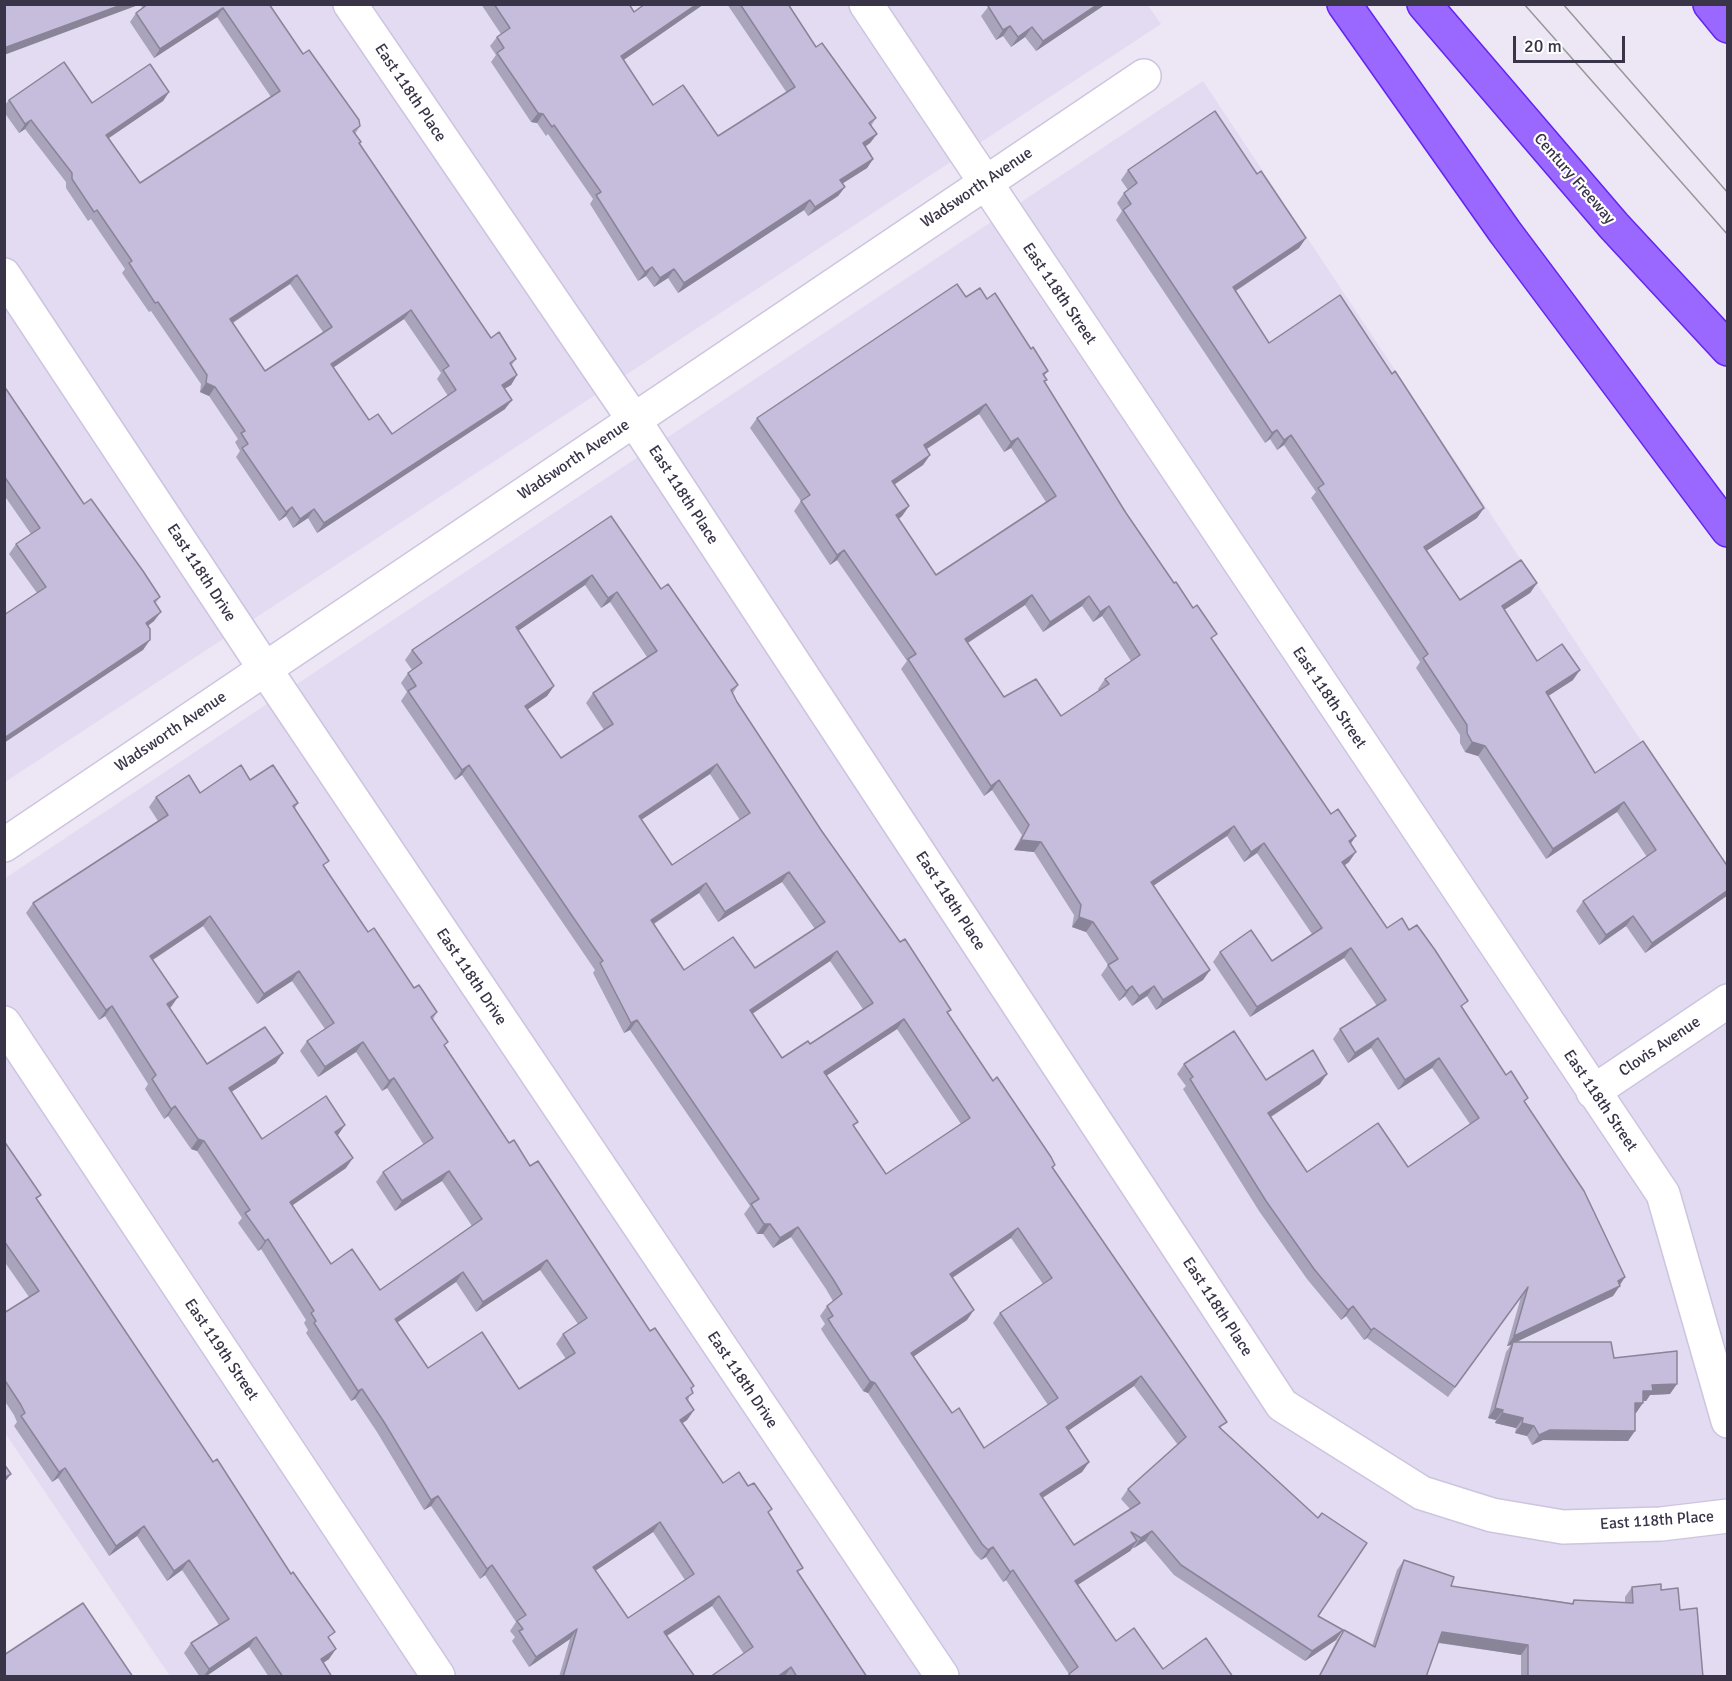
<!DOCTYPE html>
<html>
<head>
<meta charset="utf-8">
<style>
  body { margin:0 }
  #map { position:relative; width:1732px; height:1681px; overflow:hidden; background:#ece6f5; font-family:Signika,sans-serif }
  canvas { display:block }
  .frame { position:absolute; inset:0; border:6px solid #3a3449; pointer-events:none }
  .scale { position:absolute; left:1513px; top:36px; width:112px; height:27px; box-sizing:border-box; border:3px solid #3a3449; border-top:0; padding-left:8px; font-size:18px; line-height:21px; white-space:nowrap; color:#3a3449; -webkit-text-stroke:4px #fff; paint-order:stroke }
</style>
</head>
<body>
<div id="map">
<canvas width="1732" height="1681"></canvas>
<div class="frame"></div>
<div class="scale">20 m</div>
</div>
<script>
const c = document.querySelector('canvas').getContext('2d');
c.lineJoin = 'round';
function fillPath(path, color) { c.fillStyle = color; c.fill(path, 'evenodd'); }
function stroke(path, color, width, dash) { c.strokeStyle = color; c.lineWidth = width; c.lineCap = dash ? 'butt' : 'round'; c.setLineDash(dash || []); c.stroke(path); }
function drawText(font, color, halo, rows, align = 'center') {
  c.font = font + ' Signika,sans-serif'; c.lineWidth = 4.5; c.setLineDash([]); c.textBaseline = 'middle'; c.strokeStyle = halo; c.fillStyle = color; for (const [text, x, y, turn = 0] of rows) {
    c.save(); c.translate(x, y); c.rotate((+turn || 0) * Math.PI / 180); c.textAlign = isNaN(turn) ? turn : align; if (halo) c.strokeText(text, 0, 0); c.fillText(text, 0, 0); c.restore();
  }
}
fillPath(new Path2D(`
  M1147,4L1161,24L5,782V5Z
  M1203,81L1727,870V1676H170L5,1433L4,879Z`), '#e2dbf1');
const street = new Path2D(`
  M350,4L634,420L1282,1405L1422,1493L1492,1515L1563,1527L1661,1524L1728,1516
  M866,4L1663,1194L1728,1421
  M4,275L265,669L942,1676
  M4,845L1144,76
  M4,1023L438,1676
  M1593,1092L1728,1001`);
const highway = new Path2D(`
  M1344,4L1505,232L1728,530
  M1424,4L1614,226L1728,349
  M1710,4L1728,26`);
stroke(street, '#cec4e0', 36);
stroke(highway, '#6225f0', 36);
stroke(street, '#fff', 33);
stroke(highway, '#9a67ff', 33);
stroke(new Path2D(`
  M1524,4L1728,235
  M1563,4L1728,193`), '#979797', 1.5);
fillPath(new Path2D(`
  M4,4H269L303,54L360,126L355,134L359,144L491,338L516,359L511,366L517,375L511,385L505,388V409L317,533L308,518L293,528L286,516L279,521L236,457L240,451L235,442L238,439L209,396L200,392L201,384L151,311L149,312L122,273L125,269L91,219L88,221L66,188V182L25,129L19,133L4,112V106L9,100L92,103L169,92L163,101L109,138L140,183L271,97L217,17L154,58L130,22L136,13L142,8L141,5ZM290,284L323,332L265,371L233,323ZM404,319L441,373L437,379L448,396L392,434L369,420L333,368Z
  M481,4H629L634,12L704,4L623,60L653,105L718,136L787,93L727,4H788L816,47L876,118L871,126L877,134L870,143L865,147L873,159L867,168L842,183L845,187L838,196L808,216L804,210L678,293L668,278L654,287L646,276L638,281L590,204L593,199L548,134L546,136L537,123L531,122L491,62L496,55L490,46L497,37L501,34Z
  M988,4H1106L1036,51L1025,37L1011,47L1003,36L996,40L981,16L989,6Z
  M1128,170L1257,174L1306,238L1299,248L1236,291L1269,343L1477,518L1426,551L1460,600L1537,583L1530,593L1504,610L1537,661L1573,680L1548,696L1595,773L1728,867V895L1645,953L1626,926L1599,945L1576,911L1583,901L1647,857L1617,812L1546,859L1478,756L1465,752L1460,743V735L1416,668L1420,662L1311,498L1316,492L1284,445L1277,450L1270,439L1265,443L1116,220L1122,211L1117,203L1124,193L1128,190L1121,180Z
  M966,297L987,299L1031,349L1048,371L1044,376L1045,382L1126,513L1351,844L1349,862L1345,865L1387,928L1463,1008L1506,1075L1525,1102L1620,1286L1613,1296L1516,1342L1614,1358L1670,1394L1650,1395L1646,1401H1643L1636,1413H1635L1628,1441L1543,1440L1532,1445L1527,1436L1515,1433L1516,1428L1495,1423L1496,1420L1488,1418L1506,1352L1511,1345L1507,1346L1521,1297L1448,1397L1367,1338L1364,1340L1346,1316L1341,1320L1307,1279L1259,1211L1183,1089L1186,1086L1177,1074L1184,1064L1266,1080L1320,1084L1271,1117L1307,1172L1408,1167L1470,1124L1432,1068L1398,1090L1371,1048L1348,1063L1333,1039L1340,1029L1377,1006L1344,958L1250,1017L1213,962L1220,952L1272,961L1312,934L1257,853L1244,862L1227,836L1153,886L1210,970L1203,980L1156,1010L1147,996L1132,1006L1125,996L1119,1001L1101,975L1108,965L1086,932L1072,927L1074,915L1034,852L1014,850L1022,835L992,790L984,796L901,669L907,661L837,560L830,565L794,511L801,501L750,428L757,418ZM979,414L1004,452L1011,448L1046,502L936,575L899,519L902,516L909,506L894,484L923,465L930,455L927,449ZM1025,605L1043,632L1082,606L1093,622L1102,616L1131,661L1105,679L1098,689L1099,691L1061,716L1004,697L968,643Z
  M4,386L84,504L160,597L155,604L154,621L148,626L143,650L37,593L9,554L16,544L31,534L4,495Z
  M611,516L661,589L738,685L733,693L737,702L821,830L948,1014L993,1081L1055,1165L1053,1168L1222,1429L1318,1616L1343,1630L1336,1640L1305,1661L1174,1575L1145,1541L1134,1548H1133L1130,1551L1078,1585L1116,1641L1163,1669L1233,1677H1067L1069,1674L1006,1580L1003,1582L986,1557L981,1560L975,1554L868,1393L863,1391L826,1337L821,1329L825,1324L820,1316L827,1306L833,1301L826,1289L791,1237L773,1248L763,1234H757L744,1214L750,1206L630,1030L624,1033L593,973L595,970L462,775L455,780L401,701L407,692L401,683L408,673L412,670L405,660L412,650ZM585,585L601,608L610,602L647,657L593,693L586,703L604,730L561,758L527,710L547,696L554,686L518,631ZM710,774L740,820L672,865L641,820ZM782,882L815,929L755,968L684,970L654,924L699,893L718,922ZM830,961L863,1009L810,1044L782,1058L752,1014ZM897,1029L961,1124L886,1174L854,1127L826,1076ZM1011,1238L1043,1284L1000,1313L993,1323L1048,1405L984,1448L952,1413L913,1357L967,1320L952,1278ZM1134,1386L1178,1445L1128,1489L1121,1499L1130,1509L1074,1545L1042,1498L1082,1472L1089,1462L1069,1430Z
  M250,780L298,803L295,808L325,868L368,932L414,988L437,1012L433,1019L445,1046L509,1143L530,1166L691,1390L688,1401L694,1410L687,1420L682,1423L723,1483L748,1486L769,1513L798,1574L867,1677H710L744,1654L712,1606L667,1636L695,1677H559L570,1639L529,1667L512,1641L515,1637L510,1631L516,1622L485,1575L480,1579L431,1506L424,1510L377,1432L355,1399L351,1401L306,1333L308,1330L304,1323L306,1320L261,1249L258,1251L238,1223L242,1218L197,1151L191,1149L168,1116L164,1119L145,1089L148,1084L105,1016L99,1020L26,913L33,903L158,821L149,807L156,797L200,793ZM203,926L257,1004L292,981L325,1029L307,1041L300,1051L318,1077L356,1052L382,1091L387,1088L424,1145L383,1172L376,1182L395,1211L442,1181L472,1226L380,1290L331,1264L292,1205L346,1168L337,1135L345,1125L262,1139L231,1092L276,1063L207,1064L169,1008L171,1007L153,960ZM540,1270L578,1324L563,1334L556,1344L566,1359L519,1389L428,1368L397,1322L456,1282L476,1312ZM653,1532L685,1580L628,1618L595,1571Z
  M4,1141L37,1200L329,1640V1659L323,1663L332,1677H269L249,1647L205,1677H200L184,1653L191,1643L219,1625L182,1570L167,1581L137,1536L109,1556L58,1478L52,1482L14,1426L17,1422L14,1415L4,1400V1313L29,1297L4,1261Z
  M1404,1560L1451,1586L1572,1603L1574,1600L1625,1603V1597L1632,1587L1661,1590L1680,1610L1703,1677H1521V1655L1438,1643L1426,1677H1318L1337,1640L1344,1630L1372,1646L1397,1570Z`), '#a9a3bc');
fillPath(new Path2D(`
  M124,4H141L4,55V48Z
  M697,4H704L615,66L621,56Z
  M1098,4H1106L1036,51L1043,41Z
  M223,8L217,17L154,58L160,49Z
  M1010,26L1003,36L996,40L1003,30Z
  M1032,27L1025,37L1011,47L1018,37Z
  M169,92L163,101L100,144L106,135Z
  M538,113L543,114L537,123L531,122Z
  M31,120L25,129L19,133L25,124Z
  M877,134L870,143L857,152L863,143Z
  M873,159L867,168L834,189L840,180Z
  M845,187L838,196L808,216L815,207Z
  M810,200L804,210L678,293L684,283Z
  M1306,238L1299,248L1226,297L1233,287Z
  M652,267L646,276L638,281L645,272Z
  M674,269L668,278L654,287L660,278Z
  M297,275L290,284L224,328L230,319Z
  M411,310L404,319L325,373L331,364Z
  M517,375L511,385L496,394L502,385Z
  M206,383L215,387L209,396L200,392Z
  M512,400L505,409L317,533L324,523Z
  M986,404L979,414L917,455L924,445Z
  M1277,430L1270,439L1265,443L1272,433Z
  M1291,435L1284,445L1277,450L1284,440Z
  M1018,438L1011,448L1004,452L1011,442Z
  M930,455L923,465L885,491L892,481Z
  M909,506L902,516L889,525L896,515Z
  M292,507L286,516L279,521L286,512Z
  M1484,508L1477,518L1417,557L1424,547Z
  M314,509L308,518L293,528L300,519Z
  M844,550L837,560L830,565L837,555Z
  M592,575L585,585L509,637L516,627Z
  M1537,583L1530,593L1495,616L1502,606Z
  M617,592L610,602L601,608L608,598Z
  M1032,595L1025,605L958,649L965,639Z
  M1089,596L1082,606L1043,632L1050,622Z
  M1109,606L1102,616L1093,622L1100,612Z
  M161,612L154,621L139,632L146,623Z
  M150,640L143,650L4,743V738Z
  M1580,670L1573,680L1539,702L1546,692Z
  M554,686L547,696L518,716L525,706Z
  M1472,742L1485,746L1478,756L1465,752Z
  M717,764L710,774L632,826L639,816Z
  M469,765L462,775L455,780L462,770Z
  M999,780L992,790L984,796L991,786Z
  M1624,802L1617,812L1546,859L1553,849Z
  M1234,826L1227,836L1144,892L1151,882Z
  M1356,836L1349,846V841Z
  M1021,840L1041,842L1034,852L1014,850Z
  M1264,843L1257,853L1244,862L1251,852Z
  M1356,852L1349,862L1335,872L1342,862Z
  M789,872L782,882L718,922L725,912Z
  M706,883L699,893L644,930L651,920Z
  M1728,890V895L1645,953L1652,943Z
  M210,916L203,926L143,966L150,956Z
  M1633,916L1626,926L1599,945L1606,935Z
  M1079,917L1093,922L1086,932L1072,927Z
  M1351,948L1344,958L1250,1017L1257,1007Z
  M837,951L830,961L743,1020L750,1010Z
  M1210,970L1203,980L1156,1010L1163,1000Z
  M299,971L292,981L257,1004L264,994Z
  M1132,986L1125,996L1119,1001L1126,991Z
  M1154,986L1147,996L1132,1006L1139,996Z
  M178,997L171,1007L160,1014L167,1004Z
  M112,1006L105,1016L99,1020L106,1010Z
  M904,1019L897,1029L817,1082L824,1072Z
  M637,1020L630,1030L624,1033L631,1023Z
  M1378,1038L1371,1048L1348,1063L1355,1053Z
  M363,1042L356,1052L318,1077L325,1067Z
  M283,1053L276,1063L222,1098L229,1088Z
  M1439,1058L1432,1068L1398,1090L1405,1080Z
  M1327,1074L1320,1084L1261,1123L1268,1113Z
  M394,1078L387,1088L382,1091L389,1081Z
  M175,1106L168,1116L164,1119L171,1109Z
  M345,1125L338,1135L328,1142L335,1132Z
  M198,1139L204,1141L197,1151L191,1149Z
  M353,1158L346,1168L283,1212L290,1202Z
  M449,1171L442,1181L395,1211L402,1201Z
  M764,1224H770L763,1234H757Z
  M798,1227L791,1237L773,1248L780,1238Z
  M1018,1228L1011,1238L943,1284L950,1274Z
  M268,1239L261,1249L258,1251L265,1241Z
  M547,1260L540,1270L476,1312L483,1302Z
  M463,1272L456,1282L388,1329L395,1319Z
  M1625,1277L1613,1296L1512,1344L1513,1342L1511,1345L1507,1346L1514,1336Z
  M1353,1306L1346,1316L1341,1320L1348,1310Z
  M974,1310L967,1320L904,1363L911,1353Z
  M1374,1328L1367,1338L1364,1340L1371,1330Z
  M1141,1376L1134,1386L1059,1437L1066,1427Z
  M870,1381L875,1383L868,1393L863,1391Z
  M1677,1384L1670,1394L1650,1395L1646,1401H1636L1643,1391L1652,1385Z
  M362,1389L355,1399L351,1401L358,1391Z
  M1635,1403H1643L1636,1413H1628Z
  M1495,1408L1503,1410L1496,1420L1488,1418Z
  M694,1410L687,1420L673,1430L680,1420Z
  M1502,1413L1523,1418L1516,1428L1495,1423Z
  M1522,1423L1534,1426L1527,1436L1515,1433Z
  M1550,1430L1635,1431L1628,1441L1543,1440L1532,1445L1539,1435Z
  M1089,1462L1082,1472L1033,1504L1040,1494Z
  M65,1468L58,1478L52,1482L59,1472Z
  M11,1474L4,1483V1478Z
  M438,1496L431,1506L424,1510L431,1500Z
  M660,1522L653,1532L586,1577L593,1567Z
  M144,1526L137,1536L109,1556L116,1546Z
  M1152,1531L1145,1541L1134,1548L1141,1538Z
  M1137,1541L1130,1551L1068,1591L1075,1581Z
  M993,1547L986,1557L981,1560L988,1550Z
  M189,1560L182,1570L167,1581L174,1571Z
  M492,1565L485,1575L480,1579L487,1569Z
  M1013,1570L1006,1580L1003,1582L1010,1572Z
  M719,1596L712,1606L657,1642L664,1632Z
  M577,1629L570,1639L529,1667L536,1657Z
  M1343,1630L1336,1640L1305,1661L1312,1651Z
  M1442,1632L1528,1645L1521,1655L1435,1642Z
  M256,1637L249,1647L205,1677H203L209,1669Z
  M336,1649L329,1659L314,1669L321,1659Z
  M791,1667L784,1677H777Z`), '#8a8499');
const building = new Path2D(`
  M4,4H124L4,48Z
  M148,4H269L303,54L309,50L359,120L360,126L353,131L361,142L359,143L491,338L499,332L516,359L510,363L517,375L502,385L512,400L324,523L314,509L300,519L292,507L286,512L242,448L248,444L241,433L245,431L215,387L206,383L207,375L158,302L155,303L129,263L132,261L97,210L94,212L72,179V173L31,120L25,124L9,100L64,62L92,103L150,64L169,92L106,135L140,183L280,91L223,8L160,49L136,13ZM297,275L332,327L265,371L230,319ZM411,310L449,366L443,370L456,390L392,434L378,414L369,420L331,364Z
  M494,4H629L634,12L645,4H697L621,56L653,105L683,85L718,136L795,87L740,4H788L816,47L822,43L876,118L869,123L877,134L863,143L873,159L840,180L845,187L815,207L810,200L684,283L674,269L660,278L652,267L645,272L596,195L601,192L554,125L552,127L543,114L538,113L497,53L504,48L497,37L510,28Z
  M990,4H1098L1043,41L1032,27L1018,37L1010,26L1003,30L988,6Z
  M1215,111L1257,174L1261,171L1306,238L1233,287L1269,343L1340,295L1392,374L1395,371L1484,508L1424,547L1460,600L1521,560L1537,583L1502,606L1537,661L1562,644L1580,670L1546,692L1595,773L1643,741L1728,867V890L1652,943L1633,916L1606,935L1583,901L1656,850L1624,802L1553,849L1485,746L1472,742L1467,733V725L1423,658L1428,654L1318,488L1324,484L1291,435L1284,440L1277,430L1272,433L1123,210L1131,204L1124,193L1137,183L1128,170Z
  M957,284L966,297L980,288L987,299L995,293L1031,349L1033,347L1048,371L1043,374L1047,380L1044,381L1126,513L1174,583L1176,582L1193,608L1197,605L1217,634L1211,638L1331,814L1338,809L1356,836L1349,841L1356,852L1342,862L1387,928L1402,918L1409,930L1417,925L1435,950L1468,1001L1461,1006L1506,1075L1511,1071L1528,1098L1524,1101L1584,1191L1625,1277L1618,1281L1620,1286L1514,1336L1528,1287L1455,1387L1374,1328L1371,1330L1353,1306L1348,1310L1314,1269L1266,1201L1190,1079L1193,1077L1184,1064L1234,1031L1266,1080L1313,1050L1327,1074L1268,1113L1307,1172L1378,1123L1408,1167L1479,1118L1439,1058L1405,1080L1378,1038L1355,1053L1340,1029L1386,1000L1351,948L1257,1007L1220,952L1251,930L1272,961L1322,928L1264,843L1251,852L1234,826L1151,882L1210,970L1163,1000L1154,986L1139,996L1132,986L1126,991L1108,965L1118,959L1093,922L1079,917L1081,905L1041,842L1021,840L1029,825L999,780L991,786L908,659L916,654L844,550L837,555L801,501L810,495L757,418ZM986,404L1011,442L1018,438L1056,496L936,575L896,515L909,506L892,481L930,455L924,445ZM1032,595L1050,622L1089,596L1100,612L1109,606L1140,655L1105,679L1109,684L1061,716L1036,679L1004,697L965,639Z
  M4,386L84,504L91,499L143,571L160,597L154,601L161,612L146,623L150,629V640L4,738V615L46,587L16,544L40,528L4,476Z
  M611,516L661,589L668,584L738,685L731,690L737,702L821,830L900,942L905,939L951,1010L947,1012L993,1081L997,1077L1051,1157L1055,1165L1052,1167L1227,1422L1219,1427L1318,1518L1322,1513L1367,1543L1318,1616L1343,1630L1312,1651L1181,1565L1152,1531L1141,1538L1131,1532L1137,1541L1075,1581L1116,1641L1134,1628L1163,1669L1206,1638L1233,1677H1071L1069,1674L1078,1667L1013,1570L1010,1572L993,1547L988,1550L982,1544L875,1383L870,1381L833,1327L828,1319L833,1316L827,1306L842,1294L833,1279L798,1227L780,1238L770,1224H764L751,1204L759,1199L637,1020L631,1023L600,963L603,961L469,765L462,770L408,691L416,686L408,673L422,663L412,650ZM592,575L608,598L617,592L657,651L593,693L613,724L561,758L525,706L554,686L516,627ZM717,764L750,813L672,865L639,816ZM789,872L825,922L755,968L733,937L684,970L651,920L706,883L725,912ZM837,951L873,1003L810,1044L808,1041L782,1058L750,1010ZM904,1019L970,1118L886,1174L853,1125L858,1122L824,1072ZM1018,1228L1052,1278L1000,1313L1058,1398L984,1448L959,1408L952,1413L911,1353L974,1310L950,1274ZM1141,1376L1186,1437L1128,1489L1140,1503L1074,1545L1040,1494L1089,1462L1066,1427Z
  M241,765L250,780L273,765L298,803L293,806L329,861L323,865L368,932L374,928L414,988L419,985L437,1012L431,1017L448,1042L444,1045L509,1143L514,1140L530,1166L538,1161L650,1331L655,1328L694,1386L691,1388L693,1393L686,1398L694,1410L680,1420L723,1483L739,1472L748,1486L754,1483L772,1509L768,1512L803,1568L797,1571L867,1677H797L791,1667L777,1677H710L753,1647L719,1596L664,1632L695,1677H563L577,1629L536,1657L519,1631L523,1629L517,1621L526,1615L492,1565L487,1569L438,1496L431,1500L384,1422L362,1389L358,1391L314,1323L316,1321L311,1313L314,1311L268,1239L265,1241L245,1213L250,1210L204,1141L198,1139L175,1106L171,1109L152,1079L156,1075L112,1006L106,1010L33,903L168,815L156,797L189,775L200,793ZM210,916L264,994L299,971L334,1023L307,1041L325,1067L363,1042L389,1081L394,1078L433,1138L383,1172L402,1201L449,1171L482,1219L380,1290L352,1249L331,1264L290,1202L353,1158L335,1132L345,1125L326,1096L262,1139L229,1088L283,1053L265,1027L207,1064L167,1004L178,997L150,956ZM547,1260L587,1318L563,1334L575,1353L519,1389L482,1332L428,1368L395,1319L463,1272L483,1302ZM660,1522L694,1574L628,1618L593,1567Z
  M4,1141L41,1195L36,1198L213,1462L217,1459L291,1574L293,1572L335,1632L328,1637L336,1649L321,1659L332,1677H283L256,1637L209,1669L191,1643L229,1619L189,1560L174,1571L144,1526L116,1546L65,1468L59,1472L21,1416L25,1413L21,1405L4,1379V1313L39,1291L4,1241Z
  M1513,1342H1611L1614,1358L1677,1351V1384L1652,1385L1653,1391H1643V1403H1635V1431L1550,1430L1539,1435L1534,1426L1522,1423L1523,1418L1502,1413L1503,1410L1495,1408Z
  M4,1464L11,1474L4,1478Z
  M1404,1560L1454,1577L1451,1586L1573,1604L1574,1600L1633,1603L1632,1587L1661,1584V1590L1678,1588L1680,1610L1697,1608L1703,1677H1528V1645L1442,1632L1426,1677H1319L1344,1630L1375,1647Z
  M83,1603L133,1677H4V1655Z`);
fillPath(building, '#c5bddb');
stroke(building, '#8a8499', 1.5);
drawText('16px', '#3a3449', '#fff', [
  ["East 118th Place",410,93,56],
  ["Century Freeway",1574,179,49],
  ["Wadsworth Avenue",977,188,-34],
  ["East 118th Street",1059,294,56],
  ["Wadsworth Avenue",574,460,-34],
  ["East 118th Place",683,495,57],
  ["East 118th Drive",201,573,57],
  ["East 118th Street",1329,698,56],
  ["Wadsworth Avenue",171,732,-34],
  ["East 118th Place",950,901,57],
  ["East 118th Drive",471,977,56],
  ["Clovis Avenue",1660,1047,-34],
  ["East 118th Street",1600,1101,56],
  ["East 118th Place",1217,1307,57],
  ["East 119th Street",221,1350,56],
  ["East 118th Drive",742,1380,56],
  ["East 118th Place",1657,1521,-4]
]);
</script>
</body>
</html>
